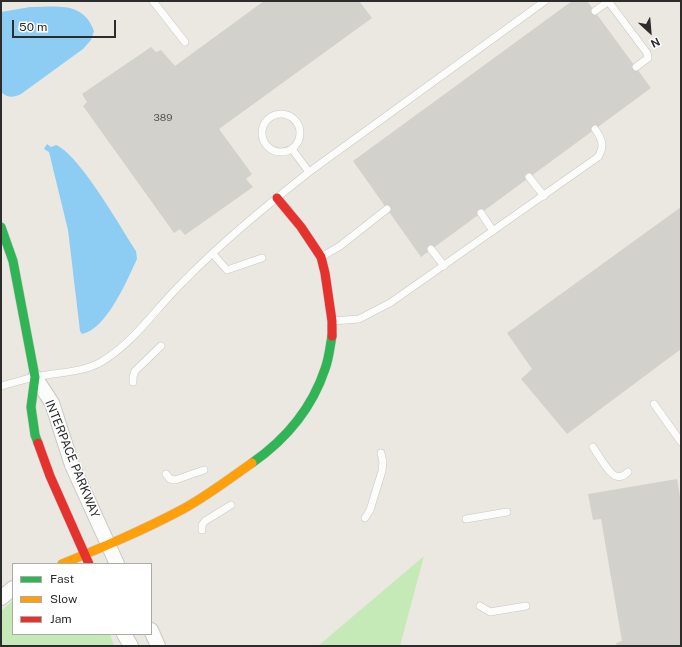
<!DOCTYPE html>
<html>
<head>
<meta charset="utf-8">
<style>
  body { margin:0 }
  #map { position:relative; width:682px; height:647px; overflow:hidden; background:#ebe8e1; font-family:"Public Sans",sans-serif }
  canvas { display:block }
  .frame { position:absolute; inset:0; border:2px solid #2c2c2c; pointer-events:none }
  .legend { position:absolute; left:12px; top:563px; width:140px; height:72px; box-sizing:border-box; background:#fff; border:1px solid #ababab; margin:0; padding:5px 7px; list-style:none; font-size:12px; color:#2c2c2c }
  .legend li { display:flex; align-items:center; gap:8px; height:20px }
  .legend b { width:20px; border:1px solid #ababab }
  .north { position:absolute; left:630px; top:12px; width:40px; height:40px; -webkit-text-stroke:3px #fff; paint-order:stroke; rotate:154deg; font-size:11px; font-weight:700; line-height:16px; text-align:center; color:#2c2c2c }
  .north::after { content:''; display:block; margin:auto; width:14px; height:18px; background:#2c2c2c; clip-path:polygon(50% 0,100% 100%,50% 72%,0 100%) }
  .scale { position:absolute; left:12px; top:20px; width:104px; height:18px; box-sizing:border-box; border:2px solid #2c2c2c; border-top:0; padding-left:5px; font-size:12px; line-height:14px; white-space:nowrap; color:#2c2c2c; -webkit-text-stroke:3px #fff; paint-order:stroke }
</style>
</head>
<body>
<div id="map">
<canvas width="682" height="647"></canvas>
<div class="frame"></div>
<ul class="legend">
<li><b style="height:5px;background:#30b455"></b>Fast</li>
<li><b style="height:5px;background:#ff9f0a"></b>Slow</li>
<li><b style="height:5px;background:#e5322d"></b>Jam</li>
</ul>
<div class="north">N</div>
<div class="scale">50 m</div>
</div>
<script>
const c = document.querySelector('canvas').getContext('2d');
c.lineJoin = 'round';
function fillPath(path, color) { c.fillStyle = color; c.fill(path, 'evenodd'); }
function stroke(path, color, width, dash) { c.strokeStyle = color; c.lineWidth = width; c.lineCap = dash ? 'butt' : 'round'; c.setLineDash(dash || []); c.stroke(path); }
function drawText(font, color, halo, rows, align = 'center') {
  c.font = font + ' "Public Sans",sans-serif'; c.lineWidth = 3; c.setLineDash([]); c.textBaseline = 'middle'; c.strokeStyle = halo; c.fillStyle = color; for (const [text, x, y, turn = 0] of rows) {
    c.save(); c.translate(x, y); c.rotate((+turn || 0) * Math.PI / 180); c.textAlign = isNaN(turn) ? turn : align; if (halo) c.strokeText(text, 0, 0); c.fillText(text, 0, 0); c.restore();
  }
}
fillPath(new Path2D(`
  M424,556L400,646H318Z
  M13,600V634H110L114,646H1V611Z`), '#c6eab7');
fillPath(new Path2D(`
  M30,7C57,7 83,1 94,31L91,40L83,49L21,94C13,98 8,98 1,92V12Z
  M47,144L51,147L56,145C79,154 121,228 136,251L137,259C127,280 107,329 82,334L80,331L68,230L49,152L44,149Z`), '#8dcdf4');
fillPath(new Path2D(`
  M264,1H359L372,18L219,129L252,174L246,179L253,187L185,235L180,229L174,233L83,106L87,102L82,94L151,47L156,52L161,50L175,66Z
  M572,1H587L651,88L421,257L353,161Z
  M681,207V349L567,434L521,379L532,369L507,333Z
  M677,479L681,503V646H617L616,643L622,641L601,519L593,520L588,494Z`), '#d3d1cc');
const lane = new Path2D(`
  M153,1L185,42
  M608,1L647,53L648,58L636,67
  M595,11L609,1
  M262 133a19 19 0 1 1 38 0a19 19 0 1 1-38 0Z
  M292,149L309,172
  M529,177L544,196
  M481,213L493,231
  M431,249L444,266
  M213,254L227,270L262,258
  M323,256L340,246L387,209
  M332,321L359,319L390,303L598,157C605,146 602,139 595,129
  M133,382V377L135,371L161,346
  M1,386C13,383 24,379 36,377C57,372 82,373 101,362C134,343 156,308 183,282C222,242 265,207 309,172L545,1
  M654,404L681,442
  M593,447C597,453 610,475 616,476C621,478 625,475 628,472
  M166,474L170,479L175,480L204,470
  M365,518L370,510L382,471L383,462L381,453
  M466,519L507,512
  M202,530V525L205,521L231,505
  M480,606L490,612L526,606`);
const street = new Path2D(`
  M35,377L52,403L72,465L117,564
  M1,598L13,588
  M151,630L158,646
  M124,634L131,646`);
const fast = new Path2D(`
  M1,227L13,261L35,377L31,407L35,435L38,443
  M252,463C285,440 312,408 325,369C329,359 330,346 332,336`);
const slow = new Path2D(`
  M62,564C103,547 144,530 183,509C207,496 229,479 252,463`);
const jam = new Path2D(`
  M277,198L301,227L321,257L325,273L332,321V336
  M38,443L50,476L89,564`);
stroke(lane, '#c8c7c7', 8);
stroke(street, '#c8c7c7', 16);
stroke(fast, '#c8c7c7', 10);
stroke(slow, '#c8c7c7', 10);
stroke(jam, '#c8c7c7', 10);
stroke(lane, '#fcfcfa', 7);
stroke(street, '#fcfcfa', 14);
stroke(fast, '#30b455', 9);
stroke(slow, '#ff9f0a', 9);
stroke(jam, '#e5322d', 9);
drawText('10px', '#565655', null, [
  ["389",163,118]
]);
drawText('12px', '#2c2c2c', '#fff', [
  ["INTERPACE PARKWAY",72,459,68]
]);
</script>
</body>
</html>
